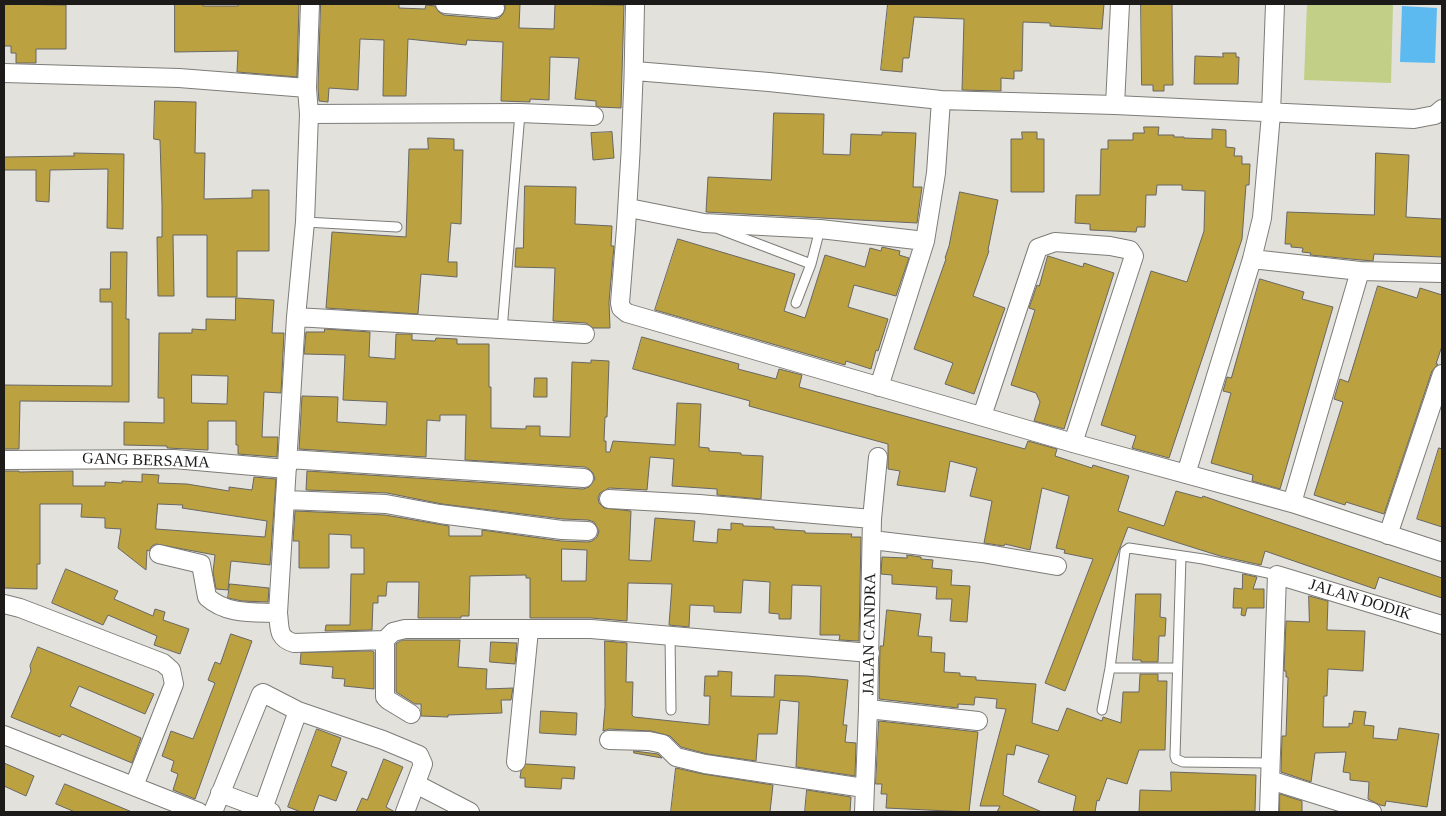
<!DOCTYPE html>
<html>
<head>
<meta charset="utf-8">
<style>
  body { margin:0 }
  #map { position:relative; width:1446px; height:816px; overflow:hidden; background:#e2e1dc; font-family:"Times New Roman",serif }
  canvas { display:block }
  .frame { position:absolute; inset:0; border:5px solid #1c1b1a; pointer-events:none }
</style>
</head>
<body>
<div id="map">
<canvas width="1446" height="816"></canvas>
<div class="frame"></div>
</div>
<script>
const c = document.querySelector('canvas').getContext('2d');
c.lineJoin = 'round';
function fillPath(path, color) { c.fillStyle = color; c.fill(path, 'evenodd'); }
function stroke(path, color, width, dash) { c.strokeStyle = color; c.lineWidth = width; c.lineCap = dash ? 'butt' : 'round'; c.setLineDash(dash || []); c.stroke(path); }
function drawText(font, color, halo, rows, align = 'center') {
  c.font = font + ' "Times New Roman",serif'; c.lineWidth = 4; c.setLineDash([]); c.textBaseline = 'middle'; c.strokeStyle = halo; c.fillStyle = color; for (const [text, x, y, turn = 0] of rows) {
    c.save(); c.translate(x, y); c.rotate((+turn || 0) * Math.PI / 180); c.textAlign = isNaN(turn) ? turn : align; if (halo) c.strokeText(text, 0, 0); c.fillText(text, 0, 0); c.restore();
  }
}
fillPath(new Path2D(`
  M1307,4H1393L1391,83L1304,80Z`), '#c2cf87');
fillPath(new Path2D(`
  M1402,6L1437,8L1435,63L1400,62Z`), '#5cbaf1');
const building = new Path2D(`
  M4,4L66,5V49H36V63H16V53H11V46H4Z
  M175,4H203V6H238V4H299L297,77L237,72L238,51L175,52Z
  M321,4H399V8L425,9L426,5L435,6L439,12L444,15L494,19L499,18L503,14L505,9V4H520L519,28L554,29L555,4L624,5L621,108L599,107L596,106V101L575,99L579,58L550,57L549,100L530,99V102L501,101L503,42L467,40L466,45L408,39L406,96H383L384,40L360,39L358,90L329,88L328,102L319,101L318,88Z
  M888,4H1104L1102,29L1050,26V23L1023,22L1022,71H1014V79L1001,78V91L962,90L964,19L914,17L909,58H903L902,72L881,70Z
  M1141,4H1172L1173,85H1164V91H1153V85H1142Z
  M1223,53H1236V57H1239L1238,84H1194L1195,56L1223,57Z
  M155,101L196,102L195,153H205L204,199L252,198V190H269V251H237V297H207V235H173L174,296H158L157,237H162V205L160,140L154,139Z
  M774,113L824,114L823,154L850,155L851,134L882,135V132L916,133L913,187H922L917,223L706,212L708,177L771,180Z
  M1144,127H1159L1158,135H1174V137H1184V138L1212,139V129L1226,130V147L1235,148L1234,156H1242V164H1250L1249,185H1246L1242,239L1169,458L1132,448L1136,436L1101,425L1151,271L1187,282L1204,231L1205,191L1182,190V185H1157L1156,195H1146L1145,227H1137L1136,232L1090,230V224L1075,223L1076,195H1100L1101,149H1108V140H1133V133H1144Z
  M612,132L614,158L593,160L591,133Z
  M1022,132H1037V139H1044V192H1011V139H1022Z
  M428,138L454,139V150H463L461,224L451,223L448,262H457V277L421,274L418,314L326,308L332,232L406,237L409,149H428Z
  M74,153L124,154L123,229L107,228L108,169L50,170L49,202L36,201V170H4V157L74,156Z
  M1376,153L1409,155L1406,217L1442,219V257L1374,254L1373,261L1361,260L1310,255L1311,253L1302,252L1303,248L1291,247V244H1285L1287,212L1374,215Z
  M525,186L576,187L575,224L612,226L611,246H614L609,302L610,328H593L586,323L553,321L555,268L515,267L516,248H523Z
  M960,192L998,200L988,250L989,251L973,296L1005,308L974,394L945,384L953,363L914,349L946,259L945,258L949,246Z
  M678,239L795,274L784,311L805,318L825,255L865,267L870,248L881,251L882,247L900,251L899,255L909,258L896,296L854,285L848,307L888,319L878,351L876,350L871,369L846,361L845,365L655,310Z
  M111,252H127L126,319H129V402L20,401L19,449H4V385L112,386V302H100V289H110Z
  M1048,256L1083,267L1084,263L1114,273L1064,429L1034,421L1040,402L1036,393L1011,385L1035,310L1029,308L1037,285L1039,286Z
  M1260,279L1304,292L1302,299L1333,307L1280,489L1252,481L1253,475L1211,463L1231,393L1223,391L1227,377L1231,378Z
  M1378,286L1417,298L1420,288L1442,295V346L1436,364H1438L1432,371L1384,514L1346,502L1345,505L1314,495L1343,402L1334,399L1340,379L1348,382Z
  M236,298L274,300L272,333H284L281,393L264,392L262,437H278L277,457L238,454V445H236V421H208V450L167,448V446L124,445V422L164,423V398H158L159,333H192V329L206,330V319L235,320ZM192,375L228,376L227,404L192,403Z
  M325,329L370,332L369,357L395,359L396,334H412V340L435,341L436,338L457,339V344H489V387H491V428L526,429V426H540V436L570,437L572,362L591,363V360L609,361L607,417H605L604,441H606V452H610L613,441L675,445L677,403L701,404L699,447L709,448V451L741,453V455L763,456L761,499L717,495V489L672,486L674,459L650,457L647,490L609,488L600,493L598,498L599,503L604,508L631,511L629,560L651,561L655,518L695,521L693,541L717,543L718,529L731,530V523L743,524V526L774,527V529L805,531V533L852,534L851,537H861L859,641L839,640L840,635H820L821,586L792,585L791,619H779V614L769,613L770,582L743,580L741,613L714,612V606L690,605L689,627L669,625L672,584L628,583L627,621L591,618H530V578H526V575L470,576L469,616H461V618H418L419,582H387L386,596H378V603H373L372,630L325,631L326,625H350L351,574H364V548H351V535L329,534V568H299V541H293L295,511L385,515L449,526V536H482V530L561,541L588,542L592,541L597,537L599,531L594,522L588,520L563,519L442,504L387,493L306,490L307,471L583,489L589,487L595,479L593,473L589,469L585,467L465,460L466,415H440V421L427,420L426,457L299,449L302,396L338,397L337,422L386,425L387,402L343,400L345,355L304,354L306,332H324ZM562,549L587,550L586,581H562Z
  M642,337L739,364L738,369L776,379L779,369L802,375L799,387L996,441L1025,449L1028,441L1057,449L1055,456L1092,468L1093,465L1129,476L1118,511L1164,526L1176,491L1202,498L1203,496L1442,578V598L1379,577L1375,589L1265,551L1261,565L1220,556L1128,527L1065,691L1045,683L1093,559L1064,553L1065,550L1056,548L1069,496L1042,488L1030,550L1005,544L1004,546L984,543L992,501L970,496L977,468L950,461L945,492L897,485L900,471L888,469V444L749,406L750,401L633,369Z
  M535,378H547V397H534Z
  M1439,448L1442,449V527L1417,519Z
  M4,471H19V472L73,471V486H105V482L122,483V481L142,482V474L159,475L158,483L187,484L229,491V487L252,490L254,477L276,479L270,565L231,561L228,590L216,589L213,572L215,555L156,544L152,546L149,551L147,550L146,570L118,548L121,529L105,528V518L81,517L82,504H40V564H37V589L4,588ZM158,504L183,505L182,508L267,521L265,537L156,529Z
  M907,555L921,557V559L933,560L932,568L952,570L951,585L970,586L967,622L950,621L952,599H936L937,587L892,584V575L881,574L882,557L907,558Z
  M66,569L118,591L114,599L153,616L155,609L165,612L163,620L189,629L180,654L154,645L157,636L108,615L103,625L52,603Z
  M1243,574L1257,577L1253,589H1264V608H1247L1245,616L1241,615L1242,608H1233L1234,588L1242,589Z
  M230,584L269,588L268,602L242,601L228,598Z
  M1136,594H1161L1160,617L1166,618L1165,636H1159L1158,662H1141V660H1133Z
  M1309,596L1328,601L1327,630L1365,631L1363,671L1328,669L1327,696H1324L1323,727H1349V723L1352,724L1354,711L1366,712L1364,725L1374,726L1373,738L1397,740L1399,728L1439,734L1427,807L1386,801L1385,806L1380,805L1368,799L1369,782L1350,780V773L1343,772L1346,752L1315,753L1311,782L1281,772L1282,736H1286L1288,677H1286V671H1284L1286,621L1309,622Z
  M887,610L921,614L918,636L932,637L931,652L945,653L944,672L960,673V676L976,677V680L1036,684L1032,723L1058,731L1067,708L1102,721L1103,717L1121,723L1123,692H1139L1140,674H1158V681H1167L1165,750H1139L1127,784L1107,778L1099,801L1097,800L1095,812H1073L1076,796L1038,782L1049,755L1016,745L1014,755L1007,754L1003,795L1042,812H997L1000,806H980L1006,709L996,708L997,699L975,697L974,705L958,704V708L879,699L880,646H883Z
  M231,634L252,641L195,799L173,790L178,774L171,771L174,761L162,756L171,731L193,739L215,683L208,680L215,662L220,664Z
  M403,640H460L458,667L487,669L486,689L513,688L511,700H501L502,713L448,715V717L421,716V704H415L396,692V644Z
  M605,641L627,643L626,682H633L632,715L634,717L709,725L710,696H704L705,676H718V671L732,672L731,696L774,697L775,675L807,676L848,680L843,725H847L845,742L856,743L855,776L796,767L799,702L780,700L777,734H758L756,761L707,754L681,747L670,736L651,731L609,729L603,731L605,707Z
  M491,642L517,643L515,664L490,662Z
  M38,647L154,694L145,714L79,686L70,706L141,738L132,763L62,734L60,737L11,717L31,671L30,666Z
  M372,651L374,652V689L344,686L345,679L332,678L333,667L300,664L301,653Z
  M541,711L577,713L576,735L540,733Z
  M879,721L978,732L969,812L886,808L887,794H881L882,784H876Z
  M317,729L341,738L331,766L347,772L336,801L319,795L313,812H301L288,807Z
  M634,751L658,754L662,758L634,753Z
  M384,759L403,767L386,807L395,812H356L362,798L367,800Z
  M4,763L34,776L26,796L4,786Z
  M526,764L575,767L574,779L562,778L561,789L525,787V778H520L521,771Z
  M676,768L703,774L773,785L770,812H671Z
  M1171,772L1256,775L1255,811L1139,812L1140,790L1171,791Z
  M65,784L132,812H75L56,804Z
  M807,790L851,797L850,812H805Z
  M1280,794L1302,801V812H1280Z`);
fillPath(building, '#bba140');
stroke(building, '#686763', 1);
const service = new Path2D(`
  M305,222L397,227
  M719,229L811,264
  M796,303L811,264L820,229
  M502,330L520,113
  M1181,556L1175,756L1176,759L1183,762L1270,763
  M670,636L671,710
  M1110,668H1177
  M1102,710L1110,668L1125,551L1129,548L1203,559L1277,575`);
const minor = new Path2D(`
  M310,4L307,88L309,114L305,222L296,317L278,613C280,628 277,638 294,643L385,640L393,632L405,629H591L870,653
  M445,4L495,8
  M635,4C634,104 629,203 620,303L621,308L627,313L1073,443L1292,503L1442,552
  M635,71L769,82L941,100L1115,105L1414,119L1435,115L1442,109
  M4,73L179,78L307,88
  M1115,105L1120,4
  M309,114L520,113L594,116
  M629,208L704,223L820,229L925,241
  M1252,259L1360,271L1442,273
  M296,317L585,334
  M879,387L925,241L936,173L941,100
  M982,416L1038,248L1055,242L1110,246L1130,250L1134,256L1073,443
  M288,459L584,478
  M4,460L174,459L287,469
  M1186,474L1252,259L1262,218L1271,114L1275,4
  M609,499L699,504L872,519
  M286,500L386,504L440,514L562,530L588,531
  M1292,503L1360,271
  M1388,535L1442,374
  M872,540L982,553L1057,566
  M159,554L201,564L207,597C227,615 253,612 278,613
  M4,604L20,608L163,663L171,670L174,684L134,786
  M385,640V697L388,700L411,714
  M868,709L978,721
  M4,735L199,812
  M609,740L649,741L663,744L676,757L705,764L864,788
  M516,762L529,630
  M1270,780L1372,812
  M416,784L470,812
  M220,793L271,812
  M263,809L298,711
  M213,812L261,694L263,693L298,711L383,740L419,755L423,764L405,812
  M864,812L868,709L872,519L878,457
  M1269,812L1277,575L1442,625`);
stroke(service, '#7d7c78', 11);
stroke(minor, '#7d7c78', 20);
stroke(service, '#fff', 9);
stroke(minor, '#fff', 18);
drawText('16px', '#1c1b1a', '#fff', [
  ["GANG BERSAMA",146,461,2],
  ["JALAN DODIK",1360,600,17],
  ["JALAN CANDRA",870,634,-89]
]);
</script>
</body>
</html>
